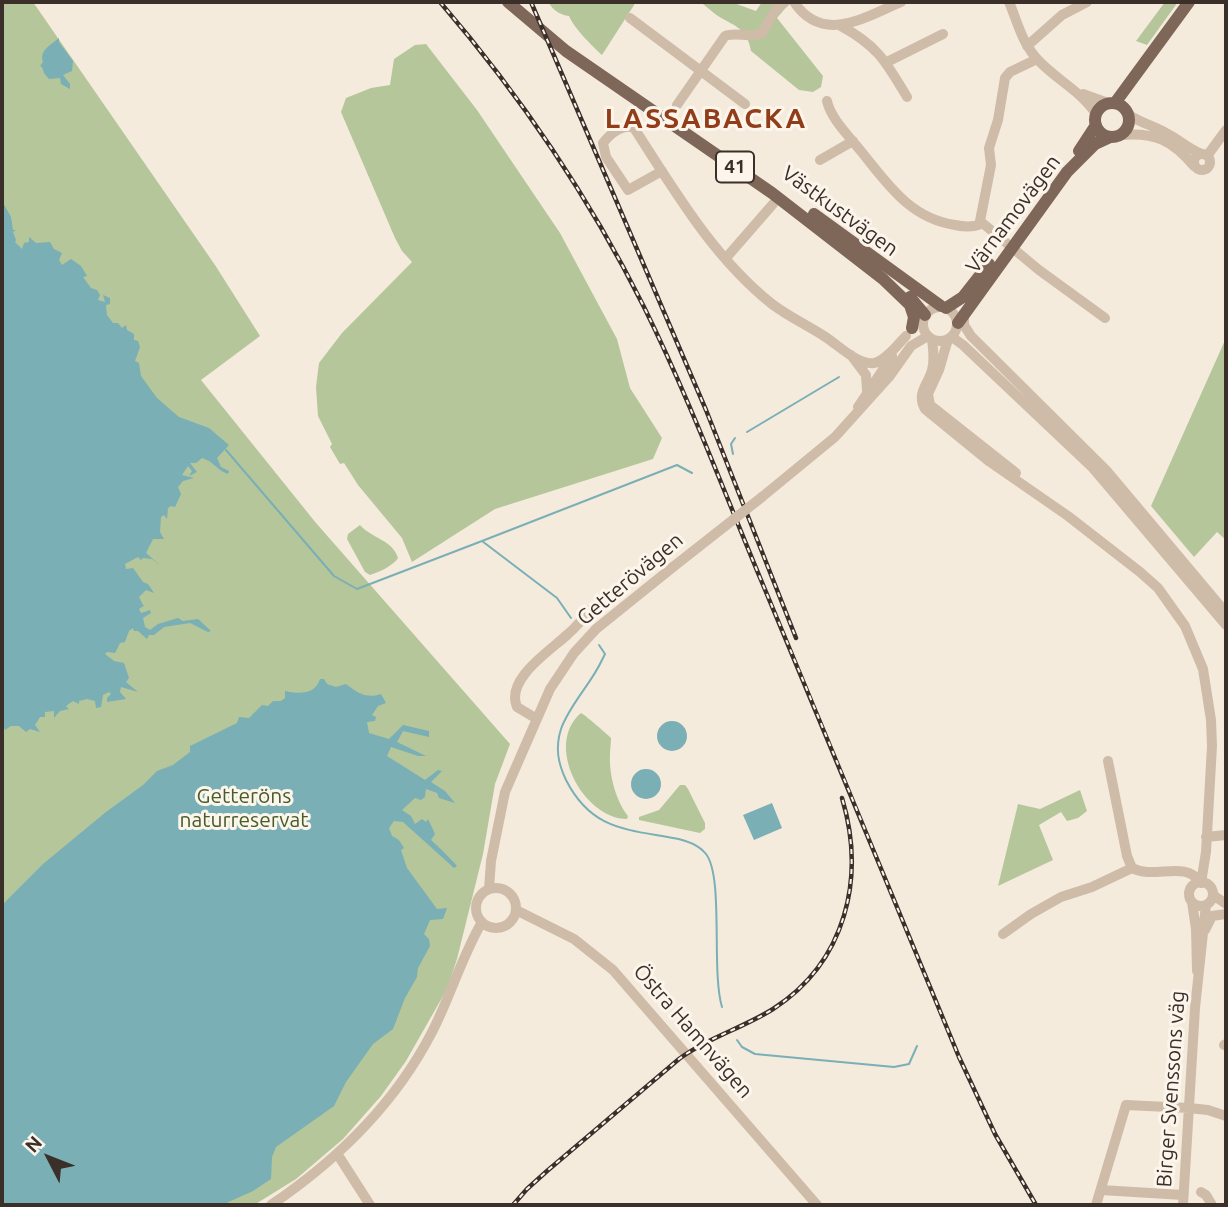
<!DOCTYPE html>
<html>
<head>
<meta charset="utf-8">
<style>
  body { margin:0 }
  #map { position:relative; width:1228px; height:1207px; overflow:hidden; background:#f5ebdd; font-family:Ubuntu,sans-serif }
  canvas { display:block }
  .frame { position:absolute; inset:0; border:4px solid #3b2f29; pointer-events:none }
  .north { position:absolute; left:14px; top:1123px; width:70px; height:70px; -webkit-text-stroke:5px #fcf5eb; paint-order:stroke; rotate:312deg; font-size:19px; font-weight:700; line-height:28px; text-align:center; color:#3b2f29 }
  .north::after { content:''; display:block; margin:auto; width:24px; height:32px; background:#3b2f29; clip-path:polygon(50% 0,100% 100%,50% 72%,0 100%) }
</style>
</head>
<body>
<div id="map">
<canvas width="1228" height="1207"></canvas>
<div class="frame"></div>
<div class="north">N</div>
</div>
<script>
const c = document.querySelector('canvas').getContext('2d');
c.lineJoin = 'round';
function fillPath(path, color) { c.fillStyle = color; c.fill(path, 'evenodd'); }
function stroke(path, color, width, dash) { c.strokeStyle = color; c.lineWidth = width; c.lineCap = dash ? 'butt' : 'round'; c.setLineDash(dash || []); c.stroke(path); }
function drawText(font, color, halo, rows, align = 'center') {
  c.font = font + ' Ubuntu,sans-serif'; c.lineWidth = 6; c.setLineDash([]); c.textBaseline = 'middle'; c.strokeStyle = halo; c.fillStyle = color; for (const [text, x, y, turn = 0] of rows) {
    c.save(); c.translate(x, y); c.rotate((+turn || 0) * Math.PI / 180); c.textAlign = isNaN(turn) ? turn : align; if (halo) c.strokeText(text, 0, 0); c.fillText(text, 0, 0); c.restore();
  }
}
fillPath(new Path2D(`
  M2,2H33L215,265L260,336L201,380L316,523L510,744L495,784L483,854L457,959L447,989L406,1061L381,1096L343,1139L296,1179L254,1205H2Z
  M548,2H636L602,55C592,46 574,28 569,16C560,15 553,10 548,2Z
  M700,2H731L756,11L762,2H786L788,5L777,18L823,76L821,87L813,92L799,90L751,51C747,28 736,27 718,16C712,12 706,6 700,2Z
  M1165,2H1178L1147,45L1136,41Z
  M426,44L477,110L560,233L617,339L630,388L662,438L653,459L495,509L412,562L402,538L358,485L344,463L340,464L330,447L332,444L318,416L316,387L319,363L342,333L412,262L402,251L395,238L341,112L346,98L371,88L390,85L394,59L415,45Z
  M1226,338V540L1217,532L1194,557L1151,506Z
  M360,525C371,538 393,540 398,558C393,566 379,572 370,575L365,572L347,539L348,534Z
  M581,713C584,714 607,734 611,738C611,744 610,749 610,755C609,775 616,801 628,816L627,819C584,819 543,745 581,713Z
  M680,785H685L688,789L705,823V829L700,833L639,820V817L659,810Z
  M1080,790L1087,811L1078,818L1067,821L1061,812L1039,825L1053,860L998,886L1018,804L1040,809Z`), '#b5c69b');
fillPath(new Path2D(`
  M59,38V42L73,61L72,71L63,75L70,84V89L61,84L60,78L49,79L44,73L42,67L40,66L43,62C39,50 51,45 59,38Z
  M2,201L11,217L13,230H16L13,232L16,240L15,242L22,249L24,243L29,242V237L36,243L50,242L54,249L62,253L59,260L62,265L71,259L81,266L87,276L83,277L91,288L97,290L100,295L98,300L105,302L103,295L110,298V304L106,305L107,315L113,323H118L122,328L126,325L127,330L134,334V340L138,341L140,347L135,361L139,363L141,376L157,398L179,417L209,428L229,445L217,458L221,467L229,471L228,474C218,471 213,461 202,458L196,463H190L197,472L189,476L192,471L188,466L182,475L194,478L183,481L178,487L181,494L175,507L171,506L168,508L167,519L164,515L161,517L160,532L164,539H153L146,553L161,566L152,559L143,558L141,560L138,557L125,564L126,569L133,568L143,582L148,584L154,593L146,590L139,597L143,605H145L139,609L141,613L150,610L151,613L143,618L145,627L150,630L158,624L178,618L183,621L198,619L211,631L208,632L190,623L164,627L154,635H149L147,639L138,631H134L133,628L129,631L125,642L120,643L115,653L107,652L105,654L114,661L124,663L129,678L126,682L138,692L121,687L120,692L126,699L107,702V698L111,694L109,692L103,695L101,707L96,708L95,701L87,699L79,701V704L73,701L66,706L69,709L60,711L54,718V711L45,712V717H40L35,725L40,732L30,729L26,732L19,726H11L5,730L2,723Z
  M320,679H324L327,684L336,687L346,684C358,693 366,699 381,694L386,703L378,706L372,715L376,717L375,721L367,722L369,733L389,739L403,725L429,731V737L403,731L397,742L426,756H418L391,747L387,756L425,780L438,770L442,771L431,782L445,791L455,803L439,798L437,793L426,789L425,797L421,800L415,798L402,810L411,816L415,824L422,819L426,822L428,819L435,834L431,840C437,845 454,862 457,866L454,868L403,822L394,821L389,828L392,836C400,840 399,840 404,848L401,850L407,868L437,909L447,908L443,919L430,920L424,934L429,939L430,946L418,968L417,977L405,998L393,1029L373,1044L346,1082L334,1106L276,1147L272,1157L271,1179L253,1191L222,1205H2V905L43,864L106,812L143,785L157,771L173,765L190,752V746L237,723L239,717L249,718L262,705L268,706L273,701H281L285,698V691C299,694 315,695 320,679Z
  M657 736a15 15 0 1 1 30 0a15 15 0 1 1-30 0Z
  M631 784a15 15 0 1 1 30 0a15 15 0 1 1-30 0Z
  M772,803L782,828L754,840L743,815Z`), '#79afb5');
stroke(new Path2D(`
  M747,432L839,377
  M226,450L334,576L357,589L482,541L557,598L571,618
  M733,454L731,444L735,438
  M482,541L677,465L692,473
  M599,645L605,654L602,660C591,684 570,704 561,729C555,748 558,763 566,780C591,829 624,829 673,838C685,840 698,844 706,854C724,877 711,971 722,1007
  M737,1040L742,1047L755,1054L894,1067L909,1064L917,1046`), '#79afb5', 2);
stroke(new Path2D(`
  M794,2C823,45 865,17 901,2
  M1009,2C1018,23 1022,44 1039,61C1057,80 1082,92 1096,114
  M630,18L745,104
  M841,26C878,46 886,62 907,97
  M1027,46L1062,15L1087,2
  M1037,59L1010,72L1005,78L998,120L989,148L991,165L980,221L1039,270L1105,318
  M887,62L943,34
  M1083,94L1108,103
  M827,101C831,119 849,136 860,150C887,183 909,218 955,225C964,227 972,228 981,224
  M677,105L725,36C737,31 749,39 762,33L776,9L785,2
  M1129,115C1141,123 1154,126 1166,133C1179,139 1188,149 1202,154
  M1121,135C1155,132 1172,140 1194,166
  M1194 162a8 8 0 1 1 16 0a8 8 0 1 1-16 0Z
  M1207,156L1226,130
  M820,160L853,141
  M662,171L628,190L606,157L603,143C610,134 623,123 634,128L636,131C676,193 714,258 772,304C789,317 809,326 827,338C839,346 858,365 874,363C886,361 898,344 906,336
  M726,258L773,204
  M923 324a17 17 0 1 1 34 0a17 17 0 1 1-34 0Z
  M964,314V325L971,336L1106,470L1226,613
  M952,337L963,345L1092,467L1226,625
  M932,339C933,349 935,360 932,370C928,385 916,393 925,409L990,462L1068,516L1140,572L1158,588L1185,626L1203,669L1211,720L1212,746L1206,852L1201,883
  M948,339L939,370L928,394L930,405L1016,473
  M851,355L866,375L867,391
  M858,407L892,356
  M762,497L835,437L889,377L911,346L928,336
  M537,719L517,707C505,679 550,651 568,634C576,627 583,619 590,610
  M1108,761L1127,856L1132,868
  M1206,837L1226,835
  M1189 894a12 12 0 1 1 24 0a12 12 0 1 1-24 0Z
  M476 908a20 20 0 1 1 40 0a20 20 0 1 1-40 0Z
  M489,889L491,861L505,792L550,689L574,653L596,629L673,567
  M1213,895L1226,904
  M1192,902L1196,929L1197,971
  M516,910L574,939L613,970L817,1205
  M1205,930L1212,916L1226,914
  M1003,934L1031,914L1061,897L1092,887L1132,868C1155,880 1185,859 1201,883
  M1224,1045L1226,1044
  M338,1155L370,1205
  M1101,1190L1183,1195
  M1201,1192L1206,1195L1212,1205
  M271,1205C336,1161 394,1105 431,1034C450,998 461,958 482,922
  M1096,1205L1126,1105L1189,1108L1208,1110L1226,1116
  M1183,1205L1195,1008L1206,905`), '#cfbca8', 10);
stroke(new Path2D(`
  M508,2L566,51L772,193L883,279L910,305L914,317L912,328
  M1095 120a17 17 0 1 1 34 0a17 17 0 1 1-34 0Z
  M1115,103L1189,2
  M1079,151L1096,125
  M814,214L941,306
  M910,297L925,315
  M946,308L963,297L989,264
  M958,323L1067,172L1095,144L1110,137`), '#7e6758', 12);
const rail = new Path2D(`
  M440,2C520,95 589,197 644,307C688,396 723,489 761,580C828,739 893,898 959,1057L995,1134L1036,1205
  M531,2L706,410L796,638
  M513,1205L527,1189L547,1171L679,1059C707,1038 743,1028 773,1009C846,962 866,878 842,798`);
stroke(rail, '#3b2f29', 4.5);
stroke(rail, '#fcf5eb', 2, [5]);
stroke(new Path2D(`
  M673,567L762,497`), '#cfbca8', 10);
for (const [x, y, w] of [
  [735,167,38]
]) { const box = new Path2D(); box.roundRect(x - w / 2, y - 15.5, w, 31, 5); c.fillStyle = '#fcf5eb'; c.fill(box); stroke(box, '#3b2f29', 2); }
drawText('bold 19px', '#3b2f29', null, [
  ["41",735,167]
]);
drawText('21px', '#3b2f29', '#fcf5eb', [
  ["Västkustvägen",840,211,36],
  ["Värnamovägen",1013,214,-53],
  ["Getterövägen",630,579,-40],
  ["Östra Hamnvägen",693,1031,49],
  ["Birger Svenssons väg",1171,1089,-86]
]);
drawText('21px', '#475c2a', '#fcf5eb', [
  ["Getteröns",244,796],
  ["naturreservat",244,820]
]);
c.letterSpacing = '2px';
drawText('bold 28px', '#923d19', '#fcf5eb', [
  ["LASSABACKA",706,119]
]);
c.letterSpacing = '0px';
</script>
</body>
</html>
